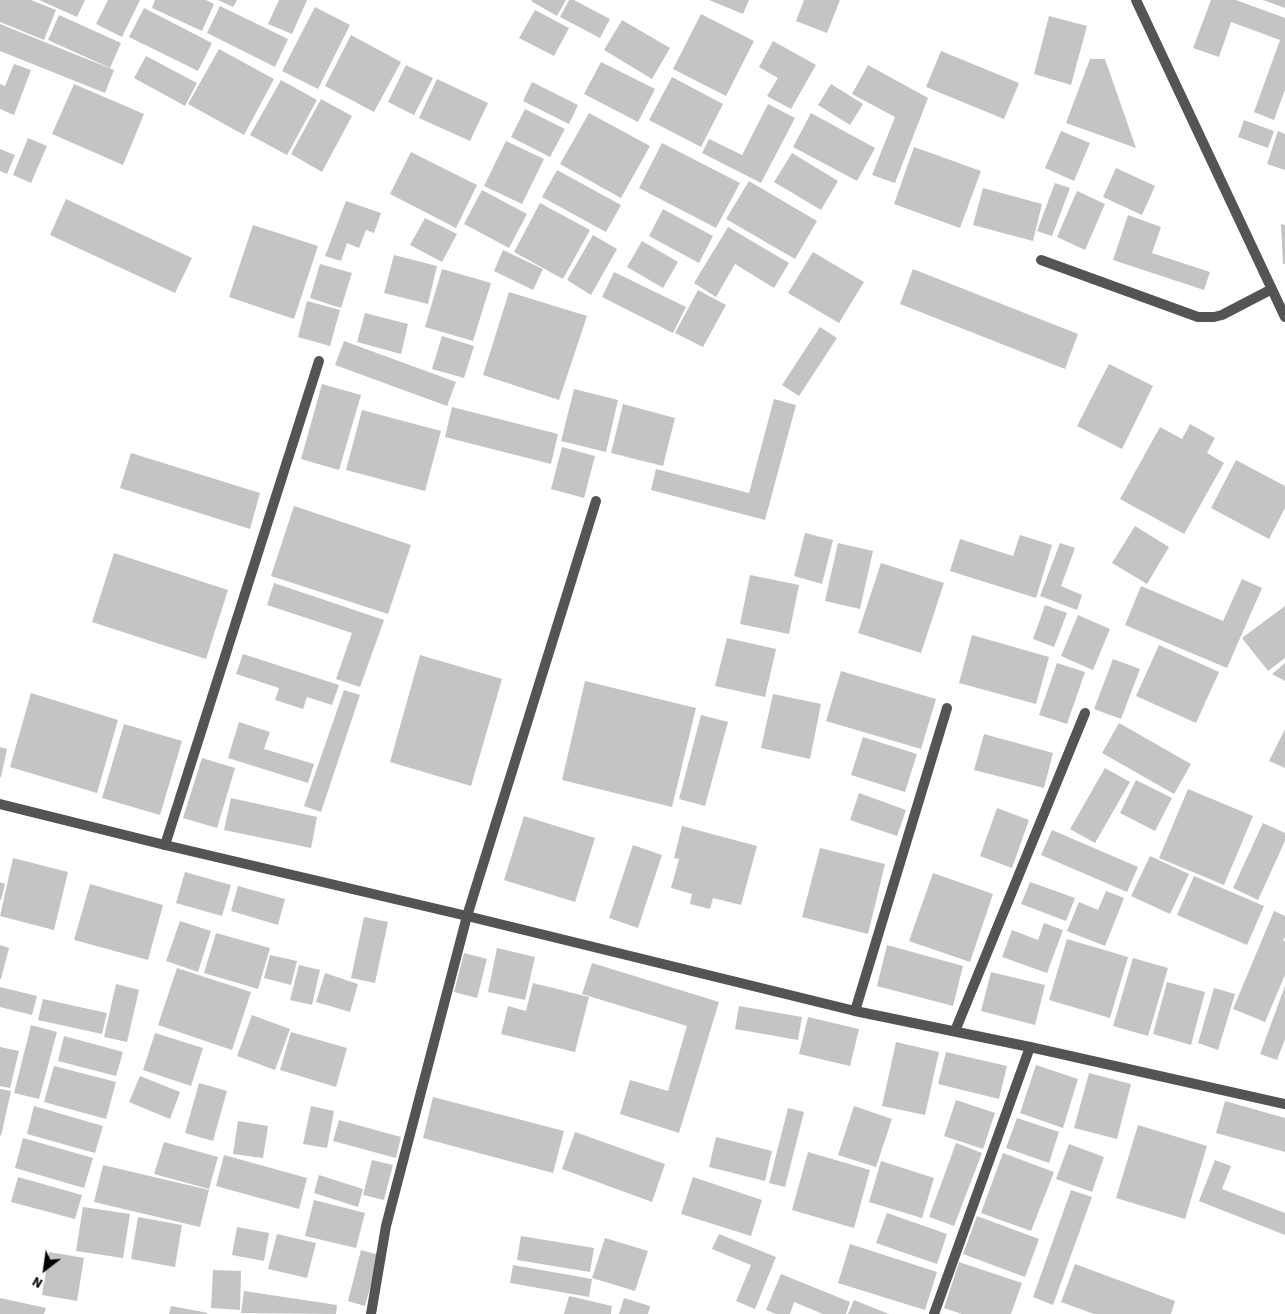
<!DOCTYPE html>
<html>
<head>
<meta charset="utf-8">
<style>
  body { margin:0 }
  #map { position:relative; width:1285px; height:1314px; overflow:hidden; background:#fff; font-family:"Source Sans 3",sans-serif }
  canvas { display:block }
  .north { position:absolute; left:20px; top:1244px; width:50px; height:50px; -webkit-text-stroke:4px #fff; paint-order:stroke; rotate:210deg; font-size:14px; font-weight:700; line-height:20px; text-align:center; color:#000 }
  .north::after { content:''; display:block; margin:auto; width:18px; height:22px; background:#000; clip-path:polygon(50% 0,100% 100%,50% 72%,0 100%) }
</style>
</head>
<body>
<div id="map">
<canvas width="1285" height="1314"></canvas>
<div class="north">N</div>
</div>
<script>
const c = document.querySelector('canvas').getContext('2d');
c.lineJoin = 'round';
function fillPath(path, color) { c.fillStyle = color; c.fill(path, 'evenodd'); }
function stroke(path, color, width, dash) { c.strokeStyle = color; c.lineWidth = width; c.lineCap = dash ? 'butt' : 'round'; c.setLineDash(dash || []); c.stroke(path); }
fillPath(new Path2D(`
  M0,0H31L56,10L44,40L0,22Z
  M39,0H85L77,17Z
  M108,0H140L122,37L96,24Z
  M155,0H206L214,4L202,31L152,8Z
  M218,0H237L233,7Z
  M279,0H307L292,34L268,24Z
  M532,0H566L557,16L531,1Z
  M569,0H574L610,19L600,38L560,17Z
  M709,0H749L743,14Z
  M804,0H840L827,33L796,21Z
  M1211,0H1236L1285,18V90L1274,120L1254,112L1280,40L1231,22L1219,57L1193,48Z
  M1263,0H1285V8Z
  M220,6L288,39L275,67L207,33Z
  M315,7L350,25L318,89L282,71Z
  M144,8L212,43L198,71L129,37Z
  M535,10L569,28L554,56L519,38Z
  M701,14L754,41L726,96L673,69Z
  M59,15L121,43L110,68L48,40Z
  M1049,16L1087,26L1071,85L1034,74Z
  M622,20L670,48L652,79L604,50Z
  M0,24L114,70L105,93L0,51Z
  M351,35L401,62L374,112L325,86Z
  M773,41L816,65L791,109L767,96L778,78L759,67Z
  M219,49L274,79L244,135L188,104Z
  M941,51L1019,83L1004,119L926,87Z
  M146,56L197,83L185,106L134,78Z
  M1090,59H1105L1136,148L1066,123Z
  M601,62L655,89L638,122L584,94Z
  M14,64L31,70L14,115L0,109V84L5,86Z
  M406,65L433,78L414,115L388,102Z
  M868,65L928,98L895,183L872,175L895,117L852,94Z
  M672,77L723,104L701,147L649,120Z
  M437,79L488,103L470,141L419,118Z
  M281,80L317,100L287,155L250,135Z
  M532,82L578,105L569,124L523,101Z
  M74,84L144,114L123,165L52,134Z
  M831,84L863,104L850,125L818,105Z
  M321,99L352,116L322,172L291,154Z
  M768,104L795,118L761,183L702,153L709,139L742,155Z
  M525,109L565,129L550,157L511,137Z
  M589,113L650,146L621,198L560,164Z
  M811,113L875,148L857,181L793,147Z
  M1244,120L1274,131L1268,148L1238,137Z
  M1061,131L1090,143L1074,181L1045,168Z
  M1278,131L1285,134V170L1267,164Z
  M28,138L47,146L31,183L13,175Z
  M506,141L544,159L522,204L484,186Z
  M662,143L740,183L716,228L639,188Z
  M914,147L981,171L960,228L894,204Z
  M0,149L15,155L7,174L0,171Z
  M411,152L477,185L456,228L390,194Z
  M792,153L838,181L821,210L774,182Z
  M1116,168L1155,186L1142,215L1103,197Z
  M557,170L621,205L606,232L542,197Z
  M749,181L817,221L795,259L726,219Z
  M1055,183L1070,188L1052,236L1037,231Z
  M983,188L1042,204L1033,241L973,225Z
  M482,190L527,214L509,248L464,224Z
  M1077,191L1105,204L1085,250L1057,237Z
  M66,199L192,258L175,293L50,235Z
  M346,201L381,213L374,233L366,230L359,248L347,243L341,261L325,256Z
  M540,203L590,230L563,279L514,252Z
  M663,209L713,236L699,263L649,236Z
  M1128,215L1161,227L1152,253L1210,272L1204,290L1113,260Z
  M425,218L457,234L442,262L410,245Z
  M1281,224L1285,225V264H1283Z
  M253,225L318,246L294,319L229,297Z
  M728,227L789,263L774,288L735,264L716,297L694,283Z
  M593,235L617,249L591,295L567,280Z
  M642,241L678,262L663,288L627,267Z
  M503,250L543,269L533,290L494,271Z
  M813,252L864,282L839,323L788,293Z
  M394,255L437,266L428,304L384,293Z
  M320,264L352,273L341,308L310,298Z
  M442,269L491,283L473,341L425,327Z
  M913,269L1078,334L1065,369L900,304Z
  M614,272L686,307L673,333L602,297Z
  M698,290L726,305L703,347L675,333Z
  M509,292L587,316L559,400L483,375Z
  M307,301L340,310L330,346L298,337Z
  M365,313L408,324L401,354L357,342Z
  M820,327L837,338L799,396L782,385Z
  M442,336L474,346L464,378L432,369Z
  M344,341L456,382L447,406L335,365Z
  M1109,364L1153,386L1122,449L1077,426Z
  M322,384L361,395L339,470L301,459Z
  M574,389L618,400L606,452L561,441Z
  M774,399L796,405L765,520L651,490L656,469L749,493Z
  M623,404L675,418L663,466L611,453Z
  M452,407L558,434L551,464L445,437Z
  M362,410L441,431L425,491L346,470Z
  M1190,424L1215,438L1207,453L1224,463L1184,534L1120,499L1160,427L1182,439Z
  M562,447L595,456L584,498L551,489Z
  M131,453L260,493L250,529L120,488Z
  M1236,460L1285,486V508L1269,539L1211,508Z
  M294,506L411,545L388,614L271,576Z
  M1135,526L1169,547L1147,584L1112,563Z
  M805,533L833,540L822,584L794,576Z
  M1020,535L1052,545L1036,598L950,571L960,539L1013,556Z
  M838,543L873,551L860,609L825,601Z
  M1060,543L1075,548L1061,586L1082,595L1077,610L1040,596Z
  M114,553L228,590L206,659L92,622Z
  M881,563L944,583L921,653L858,633Z
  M750,575L799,585L789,634L740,624Z
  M1242,579L1262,588L1227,668L1125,625L1141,586L1223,621Z
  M274,583L384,620L360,687L336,679L352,633L267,605Z
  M1045,605L1067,613L1054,647L1033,639Z
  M1285,606V658L1268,671L1242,638Z
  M1078,615L1110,629L1093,670L1061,656Z
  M972,635L1049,657L1036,704L959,683Z
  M727,638L776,649L765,697L715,686Z
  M1159,645L1219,672L1196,723L1136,696Z
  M243,654L339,685L332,705L307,697L303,709L275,700L279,688L236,674Z
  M420,655L502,679L471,786L390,762Z
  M1113,659L1140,669L1121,719L1094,709Z
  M1057,663L1085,672L1067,724L1039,715Z
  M1285,663V681L1272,674Z
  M841,671L936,699L921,749L826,721Z
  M585,681L696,708L672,807L562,780Z
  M344,690L360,695L321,812L304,806Z
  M31,693L118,720L97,793L10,767Z
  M773,694L821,704L810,759L761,748Z
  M701,715L728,722L705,806L679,799Z
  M239,722L270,732L264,749L314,764L308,783L228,758Z
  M1119,723L1191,764L1174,794L1102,753Z
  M124,724L182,741L160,815L102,798Z
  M1285,729V768L1269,761Z
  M984,734L1053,753L1044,788L974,770Z
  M863,737L917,754L905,792L851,775Z
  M0,747L7,749L1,777H0Z
  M202,758L235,768L217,828L183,818Z
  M1105,768L1130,782L1095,843L1070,829Z
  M1136,780L1172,798L1155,831L1120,813Z
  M1188,789L1253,816L1224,885L1159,858Z
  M859,793L906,810L897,836L850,820Z
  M231,798L317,817L311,848L224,830Z
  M997,808L1029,820L1012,868L980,856Z
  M524,816L595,838L575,902L504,880Z
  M1263,823L1285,833V841L1258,900L1233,888Z
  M682,826L757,846L741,905L713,898L710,909L690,904L692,894L671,888L679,859L674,858Z
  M1052,830L1138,867L1127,892L1041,855Z
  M633,845L662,855L638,928L609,918Z
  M820,848L885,864L868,934L802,917Z
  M1150,856L1189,874L1170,914L1131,896Z
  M13,858L68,872L54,930L0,916Z
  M185,872L231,885L222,916L176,903Z
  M933,873L993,894L970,962L909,941Z
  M1194,876L1264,906L1247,945L1177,915Z
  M0,882L5,884L1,900H0Z
  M1030,882L1075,898L1066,921L1021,904Z
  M90,884L163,905L148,960L74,940Z
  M238,886L285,899L278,925L231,911Z
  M1106,891L1124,898L1105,946L1067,931L1079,902L1098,910Z
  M1274,911L1285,916V937L1283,941H1285V975L1265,1022L1233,1009Z
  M364,917L388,922L375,983L351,978Z
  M180,921L211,931L198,972L166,961Z
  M1044,923L1063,930L1047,973L1002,957L1012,930L1038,940Z
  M216,933L270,948L258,989L204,973Z
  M1067,939L1128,957L1110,1018L1049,1000Z
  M0,945L9,948L1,979H0Z
  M887,945L963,966L953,1006L877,986Z
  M497,948L535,957L525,1000L488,992Z
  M464,953L487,959L477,998L454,992Z
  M270,955L297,961L291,985L264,978Z
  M1133,958L1168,968L1148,1036L1113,1026Z
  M592,963L719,1002L679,1133L620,1114L630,1080L668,1091L687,1026L582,994Z
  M299,965L320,970L312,1005L290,1000Z
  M177,968L251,992L232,1050L158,1025Z
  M991,972L1045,985L1035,1025L981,1011Z
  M325,973L358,984L350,1012L316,1002Z
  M1167,982L1205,992L1191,1045L1153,1034Z
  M533,983L589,997L575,1052L501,1034L508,1006L526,1011Z
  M116,984L139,990L127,1042L104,1037Z
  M1285,986V1039L1277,1060L1260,1054Z
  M0,987L37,996L32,1015L0,1007Z
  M1214,988L1235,994L1218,1050L1198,1043Z
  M43,999L107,1013L102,1034L38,1020Z
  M739,1006L802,1017L798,1040L735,1029Z
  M252,1015L290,1029L275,1070L237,1056Z
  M808,1017L859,1029L850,1066L799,1054Z
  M31,1025L57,1032L39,1099L14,1093Z
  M291,1032L347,1048L336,1087L280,1070Z
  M155,1033L203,1048L191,1086L143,1070Z
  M64,1036L123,1052L116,1076L58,1061Z
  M896,1042L939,1052L925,1115L882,1106Z
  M0,1047L19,1051L10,1088L0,1086Z
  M946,1052L1007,1066L999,1099L938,1084Z
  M1036,1065L1078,1079L1063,1128L1020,1113Z
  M54,1066L116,1082L106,1119L44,1102Z
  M1089,1073L1131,1084L1117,1139L1074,1128Z
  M140,1076L180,1092L170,1119L129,1102Z
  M199,1083L227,1091L213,1141L185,1133Z
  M0,1089L11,1091L1,1136L0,1135Z
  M433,1097L564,1131L553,1173L423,1138Z
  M956,1100L995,1113L983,1149L944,1136Z
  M1225,1101L1285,1118V1152L1216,1133Z
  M34,1106L103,1126L95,1153L27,1134Z
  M311,1106L334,1111L327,1148L303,1144Z
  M854,1106L892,1119L876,1167L838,1155Z
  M788,1108L804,1112L785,1187L769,1183Z
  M1017,1118L1059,1132L1049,1163L1006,1148Z
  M339,1120L401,1137L396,1158L333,1141Z
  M238,1121L268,1126L263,1158L233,1154Z
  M1138,1125L1207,1146L1185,1219L1116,1198Z
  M575,1132L665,1164L652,1202L562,1169Z
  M716,1137L772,1151L765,1181L709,1167Z
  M23,1138L93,1158L84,1188L15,1168Z
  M164,1142L218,1157L209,1189L154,1174Z
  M956,1143L982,1153L954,1226L929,1217Z
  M1069,1144L1104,1157L1092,1192L1056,1179Z
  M808,1152L870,1170L854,1228L792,1210Z
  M1003,1153L1054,1172L1031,1231L981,1213Z
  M224,1155L307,1178L299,1209L216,1186Z
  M372,1160L393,1165L384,1200L363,1195Z
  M1215,1160L1231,1166L1222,1189L1285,1213V1235L1199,1201Z
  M881,1161L934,1178L922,1218L869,1202Z
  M103,1165L209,1190L200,1227L94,1202Z
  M319,1175L363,1189L358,1207L314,1193Z
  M18,1177L82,1195L75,1219L11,1202Z
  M693,1177L762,1200L751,1236L681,1214Z
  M1071,1190L1092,1197L1053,1305L1033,1297Z
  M314,1200L365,1213L356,1248L305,1236Z
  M83,1207L130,1214L123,1258L76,1251Z
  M887,1213L947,1234L937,1264L876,1243Z
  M977,1216L1039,1239L1025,1277L963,1254Z
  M138,1217L182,1225L175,1267L131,1259Z
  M237,1227L269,1233L264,1261L232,1255Z
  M277,1234L316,1243L307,1278L268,1269Z
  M719,1234L776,1257L755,1309L736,1301L751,1265L712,1249Z
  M521,1236L594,1248L590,1272L517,1260Z
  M605,1238L648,1251L635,1291L592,1278Z
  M850,1244L937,1272L925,1310L838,1283Z
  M361,1250L379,1255L365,1306L348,1301Z
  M49,1252L84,1258L77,1301L42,1295Z
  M959,1262L1022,1283L1011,1314H962L944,1308Z
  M1075,1264L1175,1301L1171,1314H1094L1061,1302Z
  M513,1265L592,1279L589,1297L510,1283Z
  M213,1270L241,1271L240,1310L211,1308Z
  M781,1274L850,1302L846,1314H823L794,1302L790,1314H776L766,1310Z
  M244,1291L337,1305L336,1314L241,1313Z
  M569,1296L612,1306L611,1314H564Z
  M0,1298L46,1308L44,1314H0Z
  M624,1298L650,1306L648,1314H619Z
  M854,1300L889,1314H848Z
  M171,1306L208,1313L207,1314H169Z`), '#c4c4c4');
stroke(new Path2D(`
  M934,1314L1030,1047`), '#545454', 10);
stroke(new Path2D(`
  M1136,0L1285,317
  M1041,260L1198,317H1214L1222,315L1272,289
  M165,845L319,361
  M855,1011L947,708
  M955,1031L1085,713
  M371,1314L386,1226L467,916L596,501`), '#545454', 10);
stroke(new Path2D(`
  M0,804L165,845L467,916L855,1011L1030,1047L1285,1104`), '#545454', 10);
</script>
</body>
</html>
